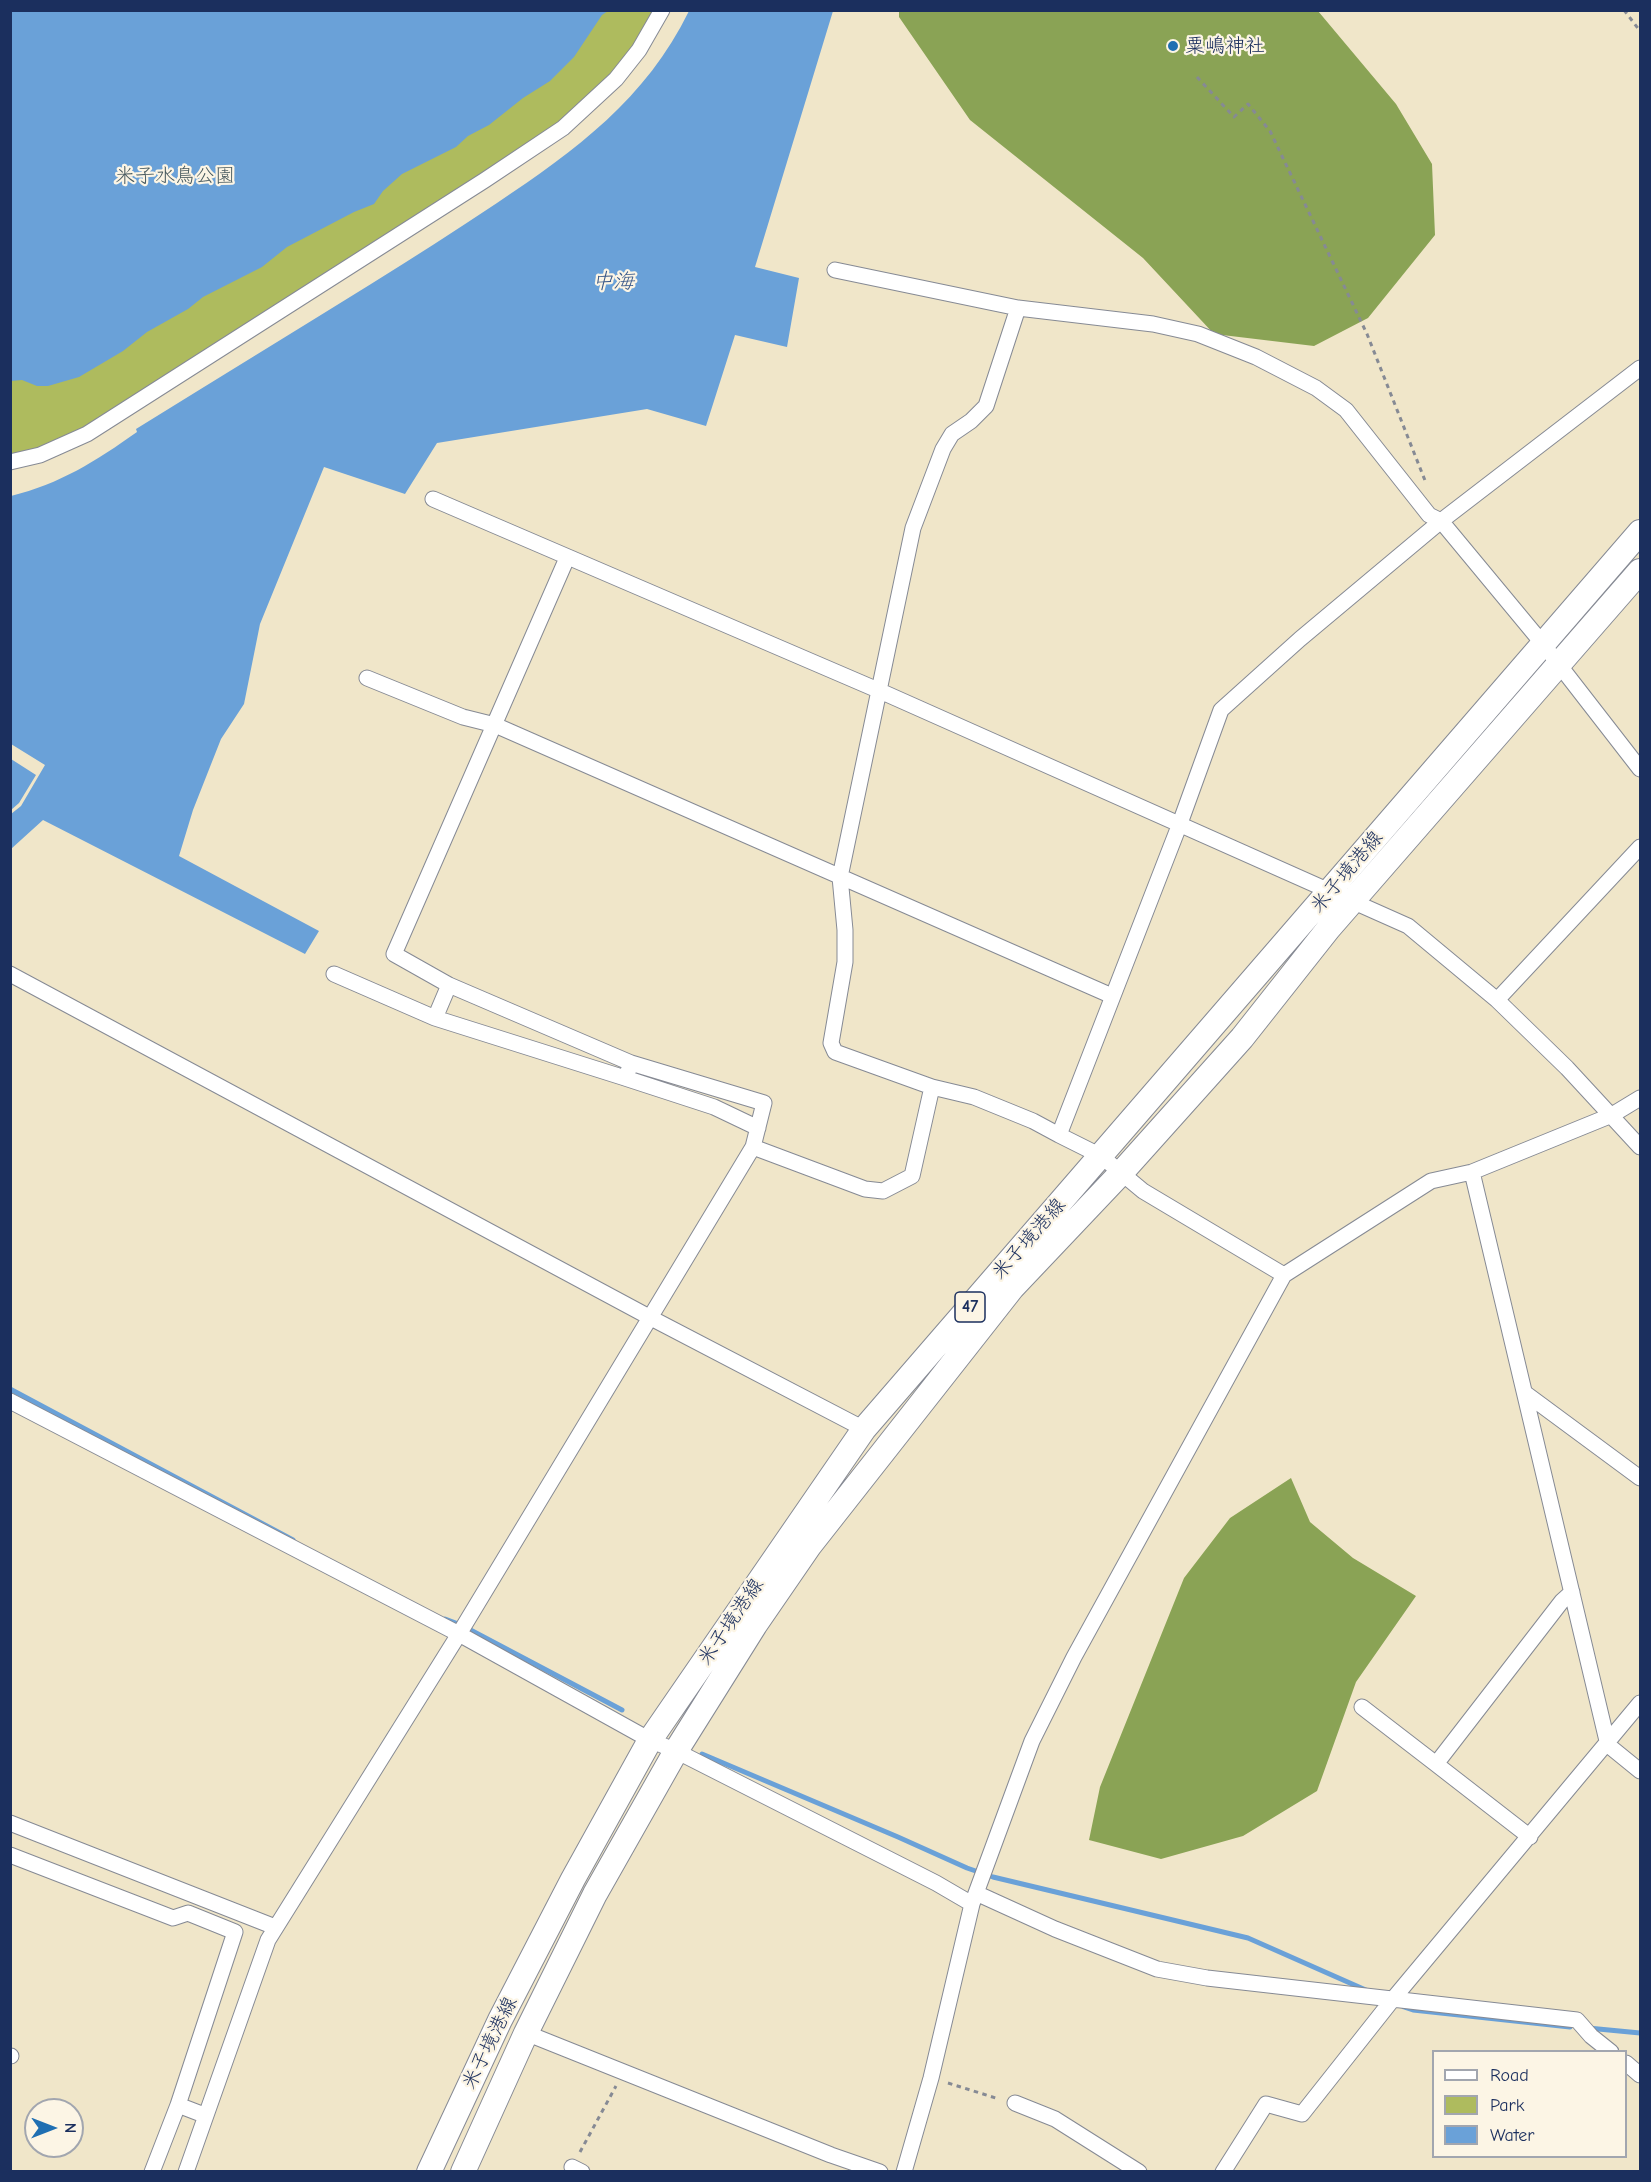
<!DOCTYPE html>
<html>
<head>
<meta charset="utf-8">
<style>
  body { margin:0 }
  #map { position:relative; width:1651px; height:2182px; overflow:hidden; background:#f0e6c9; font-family:"Comic Neue",sans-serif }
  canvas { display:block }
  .frame { position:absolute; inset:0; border:12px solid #1b2f5e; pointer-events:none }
  .legend { position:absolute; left:1432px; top:2050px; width:195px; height:108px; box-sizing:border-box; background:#fcf5e5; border:2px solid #a2a6af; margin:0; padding:8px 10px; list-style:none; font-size:18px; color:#1b2f5e }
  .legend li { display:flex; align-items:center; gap:12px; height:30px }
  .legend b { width:30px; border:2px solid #a2a6af }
  .north { position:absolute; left:24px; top:2098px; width:60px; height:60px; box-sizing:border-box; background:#fcf5e5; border:2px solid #a2a6af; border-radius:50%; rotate:90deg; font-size:16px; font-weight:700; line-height:24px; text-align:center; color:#1b2f5e }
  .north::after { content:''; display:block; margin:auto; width:21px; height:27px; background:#1f6fb2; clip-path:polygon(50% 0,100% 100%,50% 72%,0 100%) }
</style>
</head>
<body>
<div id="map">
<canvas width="1651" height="2182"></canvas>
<div class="frame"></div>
<ul class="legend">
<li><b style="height:8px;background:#fff"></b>Road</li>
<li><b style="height:16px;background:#aebb5e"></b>Park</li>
<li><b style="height:16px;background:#6aa1d8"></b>Water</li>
</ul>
<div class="north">N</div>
</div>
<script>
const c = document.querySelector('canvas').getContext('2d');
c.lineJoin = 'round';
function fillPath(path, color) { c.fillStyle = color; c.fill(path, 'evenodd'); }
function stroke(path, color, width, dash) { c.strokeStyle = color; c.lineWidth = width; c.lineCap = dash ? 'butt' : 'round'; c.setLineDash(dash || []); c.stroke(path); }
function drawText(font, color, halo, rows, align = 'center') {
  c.font = font + ' "Comic Neue","Klee One",sans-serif'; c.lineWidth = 4.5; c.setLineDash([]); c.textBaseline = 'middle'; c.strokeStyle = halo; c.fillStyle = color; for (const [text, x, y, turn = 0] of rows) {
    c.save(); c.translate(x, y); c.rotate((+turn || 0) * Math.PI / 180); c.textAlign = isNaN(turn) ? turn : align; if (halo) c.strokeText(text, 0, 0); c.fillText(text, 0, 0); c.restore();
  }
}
fillPath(new Path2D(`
  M11,11H657C632,50 605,84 570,116L153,387L53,445L11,457Z`), '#aebb5e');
fillPath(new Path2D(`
  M899,10L1318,11L1396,104L1432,164L1435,235L1368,318L1314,346L1214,334L1143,258L970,120L899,17Z
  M1291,1478L1310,1522L1353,1558L1416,1596L1356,1682L1317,1791L1243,1836L1161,1859L1089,1840L1100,1787L1184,1578L1230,1518Z`), '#8aa355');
fillPath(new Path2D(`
  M11,10H608V11L602,15L574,57L550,81L523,98L489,125L468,136L456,147L402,174L383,191L374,204L354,212L287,247L262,267L203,297L188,309L147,332L123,351L79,377L48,386H37L22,380L11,381Z
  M689,11H833L755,267L799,278L787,347L735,335L706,426L647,409L437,443L405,494L324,467L260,624L244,704L221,739L193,810L179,856L319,931L305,954L43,820L11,849V814L21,806L45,765L11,744V496C60,484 96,461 137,432L136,429C214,381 293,332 371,284C413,258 455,231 497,203C576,150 646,99 689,11Z
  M11,759L36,775L19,803L11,810Z`), '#6aa1d8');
stroke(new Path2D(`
  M10,1389L293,1540
  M445,1619L461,1625L622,1710
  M702,1754L898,1837L967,1868L993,1877L1248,1938L1368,1991
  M1404,2007L1413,2010L1570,2027
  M1588,2028L1640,2033`), '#6aa1d8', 5);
const street = new Path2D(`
  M835,270L1018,308L1153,324L1198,334L1256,357L1316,388L1346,410L1429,515L1441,521L1543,644L1640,769
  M1018,308L986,406L971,421L952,434L943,449L913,528L840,877L845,930V962L831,1043L835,1052L932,1087L974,1097L1033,1121L1059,1135
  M10,462L40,455L87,434L485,180L563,128L616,79L639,50L662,10
  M433,499L880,691L1408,926L1497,1000L1567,1068L1640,1147
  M367,678L463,717L495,725L1112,996
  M10,974L651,1318L864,1429
  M334,974L435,1018
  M449,985L435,1018L625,1078
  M1497,1000L1640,847
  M629,1069L625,1078L714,1107L758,1128
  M753,1147L865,1189L883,1191L912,1176L932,1087
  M1472,1172L1608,1745L1640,1771
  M1284,1275L1143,1191L1101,1156L1059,1135L1179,826L1221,710L1300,639L1441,521L1640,368
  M1525,1393L1640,1478
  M10,1401L459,1634L650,1740L676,1751L936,1883L972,1904
  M1362,1707L1436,1764
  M10,1823L275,1927
  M1530,1837L1436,1764L1562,1601L1572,1592
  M10,1855L173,1918L188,1913L235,1932L178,2105L204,2115
  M976,1893L1055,1929L1157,1969L1207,1978L1577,2020L1591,2036L1611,2052
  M526,2033L831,2155L880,2172
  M10,2056H11
  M1626,2063L1640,2075
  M1015,2103L1055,2119L1139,2172
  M572,2167L582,2172
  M152,2172L178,2105
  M186,2172L268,1940L459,1634L753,1147L764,1103L631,1063L449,985L394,954L567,558
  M904,2172L931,2078L972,1904L1032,1741L1074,1657L1284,1275L1431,1181L1472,1172L1612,1115L1640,1098
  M1223,2172L1266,2104L1302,2114L1393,1999L1640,1703`);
const primary = new Path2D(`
  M429,2172L500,2020L573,1879L650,1740L864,1429L1640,532
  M463,2172L526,2033L595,1894L676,1751L755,1625L810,1545L1012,1288L1121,1173L1242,1038L1329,928L1640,571`);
stroke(street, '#868a94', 17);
stroke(primary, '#868a94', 26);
stroke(new Path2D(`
  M1624,10L1640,31
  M1197,77L1234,117L1248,104L1270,131L1367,334L1426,483
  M948,2083L999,2099
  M580,2152L616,2086`), '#868a94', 3, [4.5, 4.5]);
stroke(street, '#fff', 15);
stroke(primary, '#fff', 24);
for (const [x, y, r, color] of [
  [1173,46,6,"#1f6fb2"]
]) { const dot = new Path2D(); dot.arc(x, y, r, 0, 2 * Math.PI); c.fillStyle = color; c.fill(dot); stroke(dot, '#fcf5e5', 2); }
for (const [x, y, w] of [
  [970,1307,30]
]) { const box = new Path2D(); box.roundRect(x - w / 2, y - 15, w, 30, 4.5); c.fillStyle = '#fcf5e5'; c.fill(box); stroke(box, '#1b2f5e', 1.5); }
drawText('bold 18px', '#1b2f5e', null, [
  ["47",970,1307]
]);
drawText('20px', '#1b2f5e', '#fcf5e5', [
  ["粟嶋神社",1185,46]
], 'left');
drawText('20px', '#47595e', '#fcf5e5', [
  ["米子水鳥公園",175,176]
]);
drawText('20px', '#1b2f5e', '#fcf5e5', [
  ["米子境港線",1347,872,-50],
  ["米子境港線",1029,1239,-49],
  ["米子境港線",731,1622,-56],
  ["米子境港線",490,2043,-64]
]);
drawText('italic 21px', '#375789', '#fcf5e5', [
  ["中海",613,282]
]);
</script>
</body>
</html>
